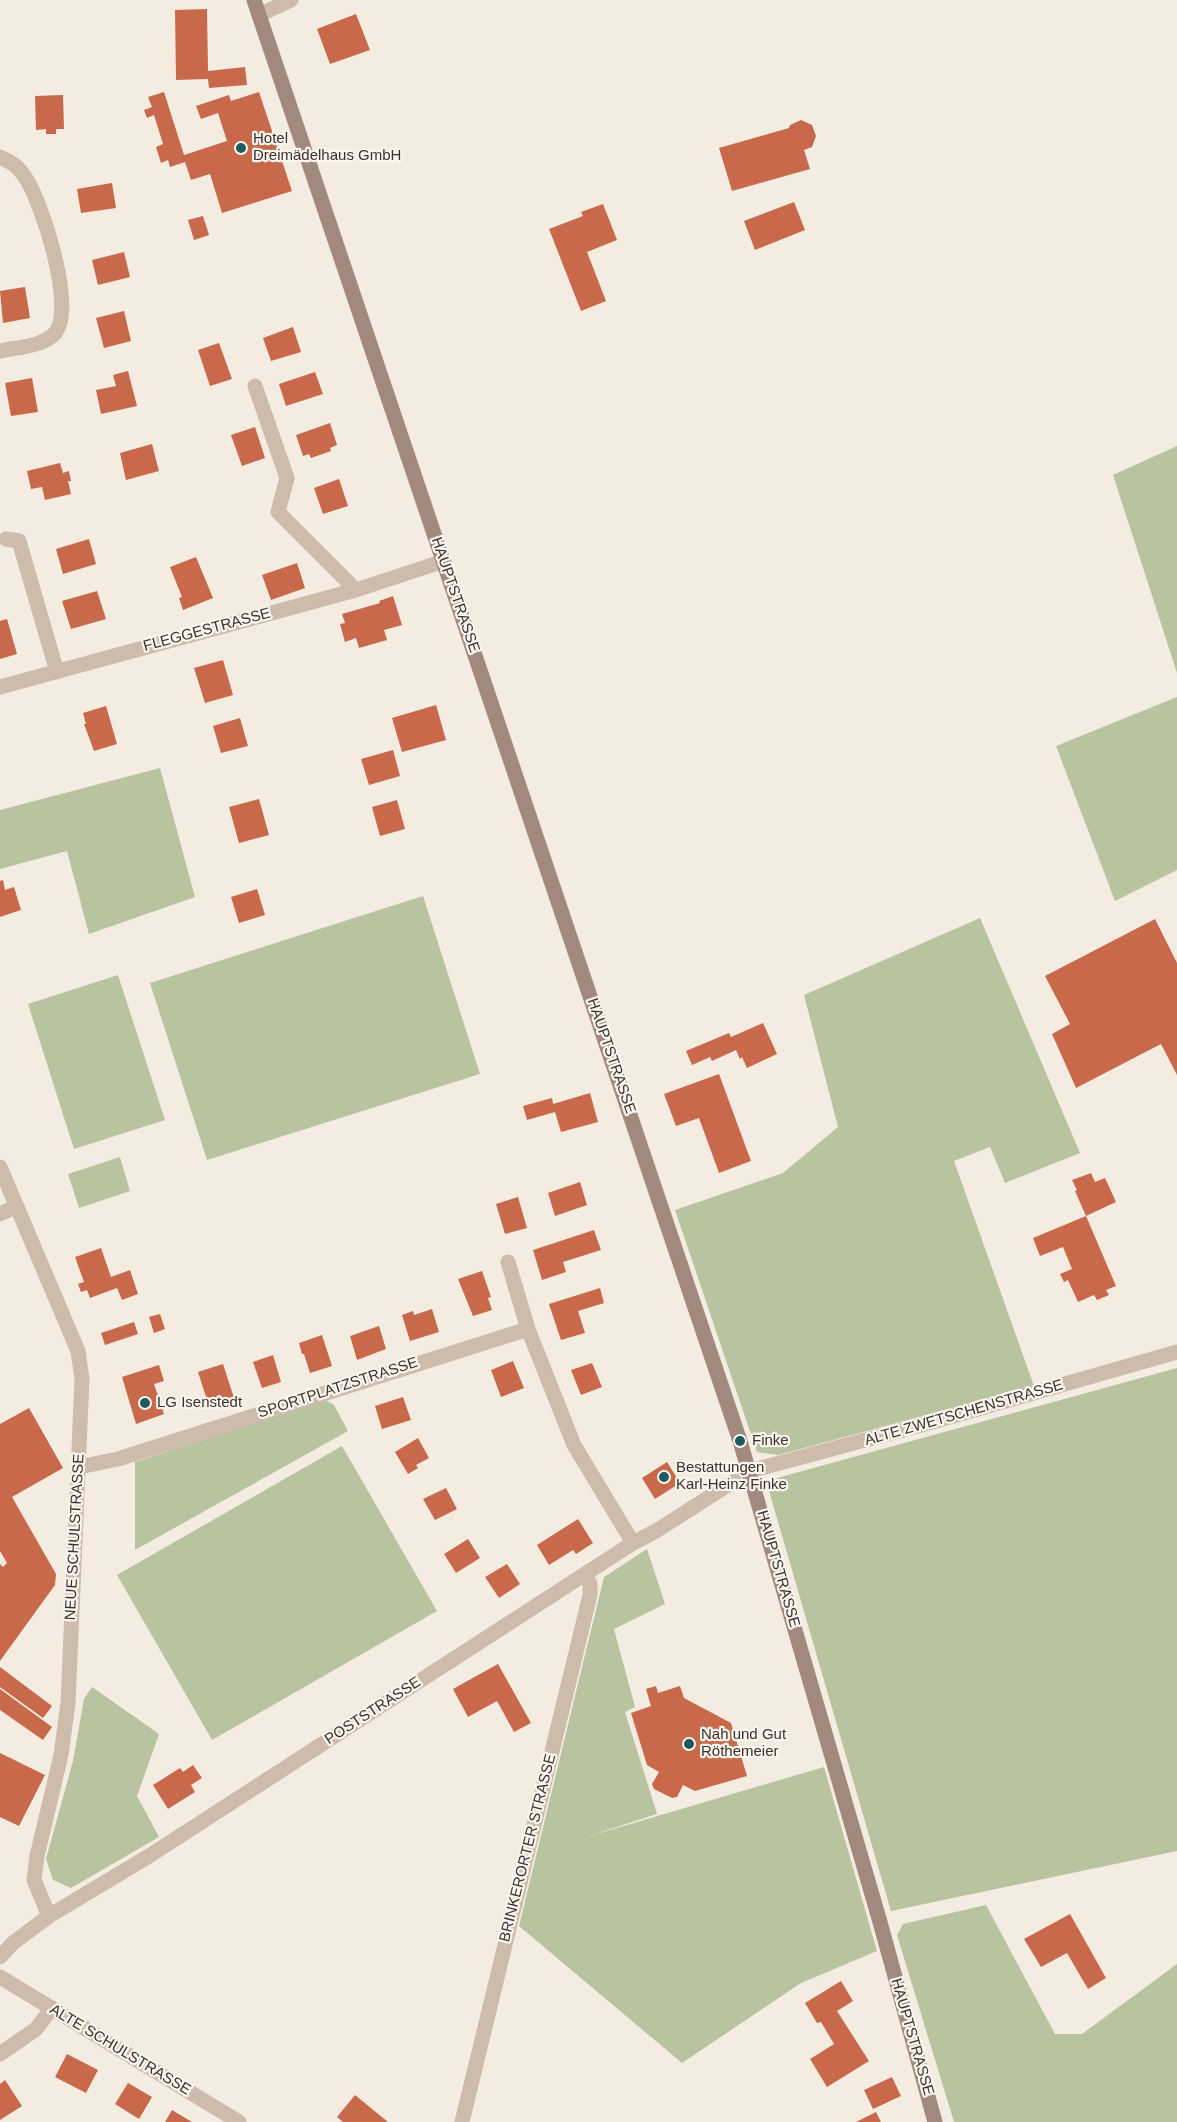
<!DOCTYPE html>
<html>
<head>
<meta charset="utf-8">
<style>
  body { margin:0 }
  canvas { display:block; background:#f4ebe1 }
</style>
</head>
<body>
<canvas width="1177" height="2122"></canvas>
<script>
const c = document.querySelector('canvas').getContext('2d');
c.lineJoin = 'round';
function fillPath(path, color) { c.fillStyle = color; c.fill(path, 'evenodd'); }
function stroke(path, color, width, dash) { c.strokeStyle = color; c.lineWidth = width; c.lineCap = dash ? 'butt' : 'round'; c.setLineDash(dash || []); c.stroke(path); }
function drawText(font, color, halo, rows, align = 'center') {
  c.font = font + ' Helvetica,sans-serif'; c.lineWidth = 4.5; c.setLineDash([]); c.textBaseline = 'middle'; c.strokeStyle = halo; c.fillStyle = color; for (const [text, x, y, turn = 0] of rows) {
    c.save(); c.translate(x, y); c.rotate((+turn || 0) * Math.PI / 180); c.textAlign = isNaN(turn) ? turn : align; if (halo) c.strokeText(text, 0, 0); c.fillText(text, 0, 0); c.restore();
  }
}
fillPath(new Path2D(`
  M1177,446V673L1113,475Z
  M1177,697V870L1115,901L1056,746Z
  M160,768L195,897L89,934L67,851L0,869V810Z
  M423,896L480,1074L207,1160L150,983Z
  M980,918L1080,1153L1005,1183L990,1147L954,1161L1034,1386L778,1455L757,1452L675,1210L783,1173L838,1127L804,995Z
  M118,975L165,1120L74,1149L28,1004Z
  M120,1157L130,1191L79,1208L68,1174Z
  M1177,1368V1851L891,1911L767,1484L777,1478Z
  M325,1400L334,1405L348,1431L135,1550V1462Z
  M342,1446L437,1611L212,1740L117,1575Z
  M647,1549L665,1604L614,1629L635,1707L625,1712L657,1814L586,1837L824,1767L877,1951L801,1983L682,2063L519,1926L604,1577Z
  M92,1687L159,1734L137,1796L159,1837L71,1888L53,1880L46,1859L73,1761L84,1699Z
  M986,1905L1055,2034H1082L1177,1964V2122H954L897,1935L903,1924Z`), '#b8c4a0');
fillPath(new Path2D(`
  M207,9L208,71L245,67L247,85L209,88L208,79L176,80L175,10Z
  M356,14L370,50L330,64L317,29Z
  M164,92L184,155L227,141L218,113L201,119L196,106L229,95L231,101L259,92L292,191L222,213L210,174L191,180L185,162L170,167L168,160L161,163L156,147L163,144L154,115L147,118L144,110L152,107L148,97Z
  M63,95L64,129H56V134H46V129L36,130L35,96Z
  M801,120L812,125L816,136L812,147L804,150L810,169L732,191L719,148L789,128L790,125Z
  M112,183L116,208L81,213L77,189Z
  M794,202L805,230L755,250L744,221Z
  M603,204L617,240L587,252L606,301L581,311L549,229L583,216L581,212Z
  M203,216L209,235L194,240L188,220Z
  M124,252L130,277L98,285L92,260Z
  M25,287L30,318L3,323L0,291Z
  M124,311L131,341L104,348L96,318Z
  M293,327L301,352L271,361L263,338Z
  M219,343L232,379L210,386L198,350Z
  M128,371L137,406L101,414L96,390L116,386L113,375Z
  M315,372L323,394L286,406L279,384Z
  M32,378L38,412L11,416L5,383Z
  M330,423L337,445L330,448L331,451L311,458L309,454L303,456L296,435Z
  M255,427L265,458L242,466L231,435Z
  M152,444L159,471L126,480L120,453Z
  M60,463L63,473L69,471L71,481H68L71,494L45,500L42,487L31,489L27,471Z
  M339,479L348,506L323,514L314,488Z
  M89,539L96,564L63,574L56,549Z
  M196,557L213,598L183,610L179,598L182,597L170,567Z
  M297,563L305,588L271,600L262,575Z
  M97,591L106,619L71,629L62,601Z
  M393,596L402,625L384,630L387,640L359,648L356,638L345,642L340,624L345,623L342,614L380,603L379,601Z
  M7,619L17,654L0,659V621Z
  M223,660L233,695L205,703L194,668Z
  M436,705L446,740L402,752L392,718Z
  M106,706L117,744L94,751L84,724H86L83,713Z
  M240,718L248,746L221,753L213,726Z
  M393,750L400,776L369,785L361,759Z
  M259,799L269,835L239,843L229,807Z
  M397,800L405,829L380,836L372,807Z
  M3,880L5,890L14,887L21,910L0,917V881Z
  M257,889L265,915L239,923L231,897Z
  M1155,919L1177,963V1075L1161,1044L1076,1088L1052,1034L1070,1024L1045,976Z
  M763,1023L777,1054L747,1068L742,1057L740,1059L736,1050L712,1061L710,1057L692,1065L686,1051L729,1033L731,1037Z
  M719,1074L751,1161L719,1173L699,1118L676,1126L664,1094Z
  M590,1093L598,1122L561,1132L555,1112L527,1120L523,1106L552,1098L553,1104Z
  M1091,1173L1095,1182L1105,1178L1116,1202L1086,1216L1116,1286L1106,1290L1109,1295L1097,1300L1094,1295L1078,1302L1068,1280L1064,1282L1060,1274L1072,1269L1063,1247L1040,1256L1033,1238L1086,1216L1075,1191L1077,1190L1072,1180Z
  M580,1182L587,1205L555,1216L548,1193Z
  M518,1197L527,1228L505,1234L496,1204Z
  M594,1230L601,1250L563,1262L566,1272L542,1280L533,1250Z
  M101,1248L111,1277L130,1270L138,1294L122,1300L117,1288L90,1298L87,1290L81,1292L78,1284L84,1282L75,1257Z
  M482,1271L491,1297L488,1298L492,1310L473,1316L458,1279Z
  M600,1288L604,1303L578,1311L585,1333L561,1340L549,1304Z
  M432,1309L439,1332L410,1341L402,1315L413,1311L414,1315Z
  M160,1314L165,1329L154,1333L149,1317Z
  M134,1322L138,1334L105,1345L101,1333Z
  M379,1326L386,1349L357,1360L350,1336Z
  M322,1335L332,1366L310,1373L304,1354H302L299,1343Z
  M273,1355L281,1382L262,1388L253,1362Z
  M513,1361L524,1388L501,1397L491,1370Z
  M592,1363L602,1387L581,1395L571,1370Z
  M223,1364L234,1398L209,1406L198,1372Z
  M159,1365L164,1381L154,1384L164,1414L136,1424L122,1377Z
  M403,1397L411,1420L382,1429L375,1406Z
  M29,1408L63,1468L12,1497L56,1574L55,1585L0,1661V1564L3,1567L7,1563L0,1551V1424Z
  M418,1438L429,1458L416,1465L418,1468L408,1474L395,1452Z
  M667,1462L680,1483L655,1499L642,1478Z
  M446,1488L457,1509L435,1520L423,1499Z
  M578,1519L593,1543L576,1554L573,1550L549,1565L537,1545Z
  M468,1539L480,1558L456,1573L444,1554Z
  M507,1564L520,1584L499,1598L485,1577Z
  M498,1664L531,1723L514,1732L497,1701L468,1717L453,1689Z
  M0,1667L52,1706L43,1718L0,1687Z
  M656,1686L658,1693L680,1686L684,1698L731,1723L747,1776L695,1791L683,1785L677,1797L672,1798L654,1789L652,1784L659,1772L647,1765L631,1713L651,1706L646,1689Z
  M0,1689L52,1727L43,1740L0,1710Z
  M0,1753L45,1775L19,1826L0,1817Z
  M193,1765L202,1778L191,1785L195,1792L168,1809L153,1785L180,1768L183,1772Z
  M1070,1914L1106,1978L1088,1989L1067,1953L1041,1967L1024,1939Z
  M841,1981L853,2001L837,2011L869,2061L827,2087L810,2059L834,2044L821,2022L817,2023L805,2003Z
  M67,2054L98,2070L86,2093L55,2077Z
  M892,2077L901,2096L873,2109L864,2090Z
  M5,2080L22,2106L0,2120V2084Z
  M128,2083L152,2097L139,2119L115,2104Z
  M355,2095L388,2122H343L337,2117Z
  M172,2110L192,2122H165Z
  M876,2112L881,2122H856Z`), '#c8694b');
stroke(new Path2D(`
  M259,15L291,0
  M0,157C11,162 18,166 25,177C42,202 75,305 56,332C44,347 17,347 0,351
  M255,386L287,478L278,512L356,590
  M6,539L19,541L57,672
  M0,687L356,590L444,561
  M0,1167L78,1351L82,1379L68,1703L61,1755L37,1856L34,1880L49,1916
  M0,1214L17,1206
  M508,1262L528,1329L574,1445L633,1543
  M79,1467L118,1459L528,1329
  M0,1957L13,1943L49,1916L149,1856L633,1543L656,1531L750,1471L932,1422L1177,1352
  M0,1977L239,2122
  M0,2054L36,2029L52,2008
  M462,2122L590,1595V1584L585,1575`), '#cdbbac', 15);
stroke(new Path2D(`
  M254,0L740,1441L880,1922L935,2122`), '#a18a7d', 15);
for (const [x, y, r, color] of [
  [241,148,6,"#1f5a5e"],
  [145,1403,6,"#1f5a5e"],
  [740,1441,6,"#1f5a5e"],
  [664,1477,6,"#1f5a5e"],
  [689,1744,6,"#1f5a5e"]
]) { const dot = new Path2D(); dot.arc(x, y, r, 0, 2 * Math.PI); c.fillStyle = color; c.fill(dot); stroke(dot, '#fbf5ee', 2); }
drawText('15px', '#3b302b', '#fbf5ee', [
  ["Hotel",253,139],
  ["Dreimädelhaus GmbH",253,156],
  ["LG Isenstedt",157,1403],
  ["Finke",752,1441],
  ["Bestattungen",676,1468],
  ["Karl-Heinz Finke",676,1485],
  ["Nah und Gut",701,1735],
  ["Röthemeier",701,1752]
], 'left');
drawText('15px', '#3b302b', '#fbf5ee', [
  ["HAUPTSTRASSE",455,595,71],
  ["FLEGGESTRASSE",207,630,-15],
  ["HAUPTSTRASSE",611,1056,71],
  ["SPORTPLATZSTRASSE",338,1388,-18],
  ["ALTE ZWETSCHENSTRASSE",964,1413,-16],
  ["NEUE SCHULSTRASSE",75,1537,-87],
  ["HAUPTSTRASSE",778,1569,74],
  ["POSTSTRASSE",373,1711,-33],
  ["BRINKERORTER STRASSE",528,1848,-76],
  ["HAUPTSTRASSE",912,2037,74],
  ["ALTE SCHULSTRASSE",120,2050,31]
]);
</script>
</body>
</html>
